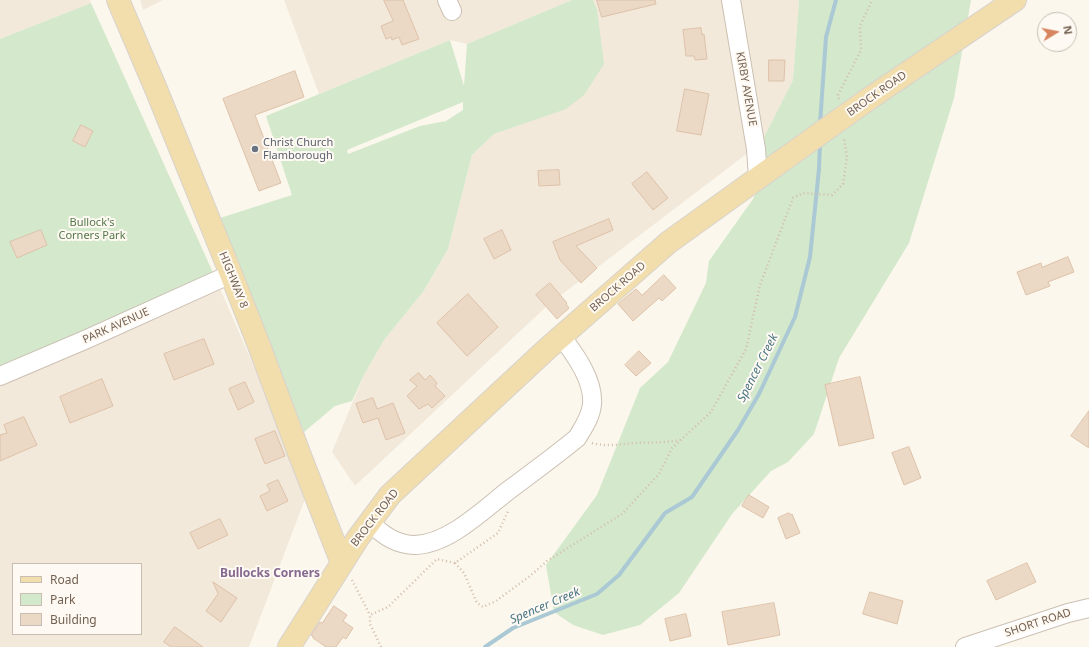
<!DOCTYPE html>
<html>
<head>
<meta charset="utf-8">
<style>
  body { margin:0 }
  #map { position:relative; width:1089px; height:647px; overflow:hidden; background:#fbf7ec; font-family:"Noto Sans",sans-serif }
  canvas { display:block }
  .legend { position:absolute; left:12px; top:563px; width:130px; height:72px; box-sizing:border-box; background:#fefaf3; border:1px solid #c7bdb2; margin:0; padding:5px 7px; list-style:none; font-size:12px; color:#746151 }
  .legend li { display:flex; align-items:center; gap:8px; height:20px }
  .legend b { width:20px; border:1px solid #c7bdb2 }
  .north { position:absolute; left:1037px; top:12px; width:40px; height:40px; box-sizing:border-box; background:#fefaf3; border:1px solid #c7bdb2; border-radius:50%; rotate:80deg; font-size:11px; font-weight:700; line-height:16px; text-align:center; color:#746151 }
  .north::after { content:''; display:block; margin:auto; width:14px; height:18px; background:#d78560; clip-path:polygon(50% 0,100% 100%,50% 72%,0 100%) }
</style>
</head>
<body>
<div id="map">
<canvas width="1089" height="647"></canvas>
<ul class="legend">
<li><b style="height:5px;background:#f2dead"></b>Road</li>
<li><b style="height:11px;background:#d4e8cc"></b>Park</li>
<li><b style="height:11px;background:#ebd8c5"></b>Building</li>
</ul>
<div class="north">N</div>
</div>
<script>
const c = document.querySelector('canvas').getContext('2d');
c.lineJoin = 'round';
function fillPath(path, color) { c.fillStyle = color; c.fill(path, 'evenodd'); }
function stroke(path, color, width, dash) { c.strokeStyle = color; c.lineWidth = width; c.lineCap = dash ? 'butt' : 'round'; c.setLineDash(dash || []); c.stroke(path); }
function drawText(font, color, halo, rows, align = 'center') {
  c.font = font + ' "Noto Sans",sans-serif'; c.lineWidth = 4; c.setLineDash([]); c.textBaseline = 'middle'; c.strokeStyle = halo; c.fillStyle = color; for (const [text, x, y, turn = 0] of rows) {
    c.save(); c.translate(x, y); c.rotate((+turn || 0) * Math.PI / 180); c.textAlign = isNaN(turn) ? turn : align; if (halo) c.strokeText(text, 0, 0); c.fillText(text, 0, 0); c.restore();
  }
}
fillPath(new Path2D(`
  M0,0H90L91,3L0,39Z
  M140,0H163L143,10Z
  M284,0H572L467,44L450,40L319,94Z
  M593,0H799L793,80L761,143L548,305L355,486L332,452L364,375L384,340L423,292L448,249L472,155L494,134L566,108L597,9Z
  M215,277L308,491L249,647H0V369ZM13,564H141V634H13Z`), '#f2e9db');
fillPath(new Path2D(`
  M572,0H593L597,9L604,64L584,95L566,109L494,134L472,155L448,249L423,292L384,340L364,375L352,401L335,406L304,432L217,219L292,195L266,116L450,40L464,86L467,44ZM463,102V110L446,121L420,126L348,154L347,150Z
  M799,0H971L954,98L909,243L839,358L814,434L788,462L771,471L732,514L679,593L640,625L603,635L573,625L554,612L546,565L597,495L640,388L668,362L706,283L709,261L753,199L765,171L761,143L793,80Z
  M91,3L215,277L0,369V39Z`), '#d4e8cc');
stroke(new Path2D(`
  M820,124L826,37L836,0
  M485,647L513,628L597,594L619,575L665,513L692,497L738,430L759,394L795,317L810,257L819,169L820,143`), '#aac9d4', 4);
const building = new Path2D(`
  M384,0H403L419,39L402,45L399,37L392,40L391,37L386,39L381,26L393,21Z
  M597,0H655L656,4L602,17Z
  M701,28L702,35L704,34L707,59L695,60L694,56H686L683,30Z
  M769,60H785L784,81H769Z
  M295,71L304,97L255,115L281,183L259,191L223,99Z
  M685,89L709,94L701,135L677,131Z
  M81,125L93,131L85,147L73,141Z
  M559,170L560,185L539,186L538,171Z
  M647,172L668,198L653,210L632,184Z
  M609,219L613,230L576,246L597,268L581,283L560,260L553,242Z
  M41,230L47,245L17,258L10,242Z
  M502,230L511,250L494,259L484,239Z
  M1068,257L1074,272L1048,282L1050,286L1026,295L1017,272L1041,263L1042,267Z
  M664,275L676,288L662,301L659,298L633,321L618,304L636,289L642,295Z
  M550,283L567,303L566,304L569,308L557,319L536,295Z
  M468,294L498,327L467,356L437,323Z
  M204,339L214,364L174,380L164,354Z
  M639,351L651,363L636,376L625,365Z
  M419,373L425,380L430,375L437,383L435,386L445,396L432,408L428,404L419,409L407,396L417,386L410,380Z
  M860,377L874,438L839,446L825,385Z
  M102,379L113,406L70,423L60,397Z
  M245,382L254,402L238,410L229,389Z
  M373,398L377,409L393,403L405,433L386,440L378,418L363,423L356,404Z
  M1089,411V448L1071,436Z
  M24,417L37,445L0,461V435L7,433L4,425Z
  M275,431L285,456L265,464L255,439Z
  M909,447L921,478L904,485L892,453Z
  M278,480L288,501L267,511L260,496L270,491L267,485Z
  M749,495L769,507L763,518L742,506Z
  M789,513L790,515L792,514L800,533L786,539L778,518Z
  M220,519L228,535L198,549L190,533Z
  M1027,563L1036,582L996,600L987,581Z
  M213,582L237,598L221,622L206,611L218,594Z
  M870,592L903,601L897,624L863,614Z
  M774,603L780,635L728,645L722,612Z
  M334,606L347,615L343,621L353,628L346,639L343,637L336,647H326L313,638V636L311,635L320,622L322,623Z
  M686,614L691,636L670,641L665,619Z
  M175,627L203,647H171L164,642Z`);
fillPath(building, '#ebd8c5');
stroke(building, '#dec2a9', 1);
const minor = new Path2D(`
  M447,0L452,11
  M731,0L756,149L758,178
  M0,376L87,339L231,274
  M370,522C382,535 396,545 415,545C449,544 483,510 509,490C532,473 555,456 577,438C583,428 591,417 592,404C594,380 575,355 562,337
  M965,647L1068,613L1089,608`);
const major = new Path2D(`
  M118,0L156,89L231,274L260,348L299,453L342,563
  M870,98L1015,0
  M289,647L358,538L390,495L548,348L669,242L790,155`);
stroke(minor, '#ccc0b3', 20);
stroke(major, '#d8d3ce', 24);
stroke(new Path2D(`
  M839,99L838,95L861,50L860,26L872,0
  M592,443C607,447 621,444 636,443C651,442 665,443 680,440
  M455,563L464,573L477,603L483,607L496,601L530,576L547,561L622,514L659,474L672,448L711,412L746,349L760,285L793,198L803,193L832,195L843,184L847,157L844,138
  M352,580L370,615
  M381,647L370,624V615L388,607L437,559L455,563L498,533L509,509`), '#d3bda9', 2.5, [1, 3]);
stroke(minor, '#fff', 18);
stroke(major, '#f2dead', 22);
const majorBridge = new Path2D(`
  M790,155L870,98`);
stroke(majorBridge, '#d8d3ce', 24, []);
stroke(majorBridge, '#f2dead', 22);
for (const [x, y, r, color] of [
  [255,149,4,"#6b7280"]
]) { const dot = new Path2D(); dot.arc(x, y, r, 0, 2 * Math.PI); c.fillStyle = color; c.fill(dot); stroke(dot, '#fefaf3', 1.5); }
drawText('11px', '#746151', '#fefaf3', [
  ["KIRBY AVENUE",746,89,80],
  ["BROCK ROAD",877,94,-35],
  ["HIGHWAY 8",233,280,68],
  ["BROCK ROAD",618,287,-41],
  ["PARK AVENUE",116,326,-24],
  ["BROCK ROAD",375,518,-52],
  ["SHORT ROAD",1038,623,-18]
]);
drawText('11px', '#5b616d', '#fefaf3', [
  ["Christ Church",263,143],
  ["Flamborough",263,156]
], 'left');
drawText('11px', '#54784a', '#fefaf3', [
  ["Bullock's",92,223],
  ["Corners Park",92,236]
]);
drawText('italic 12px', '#4c7685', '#fefaf3', [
  ["Spencer Creek",758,368,-63],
  ["Spencer Creek",545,606,-23]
]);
drawText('bold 12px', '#86698f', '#fefaf3', [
  ["Bullocks Corners",270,574]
]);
</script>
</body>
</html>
